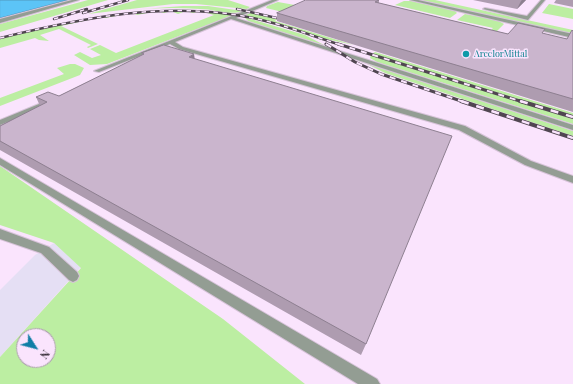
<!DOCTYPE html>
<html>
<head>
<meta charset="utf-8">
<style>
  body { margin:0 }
  #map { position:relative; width:573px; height:384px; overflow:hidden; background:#fae4fd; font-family:"Playfair Display",serif }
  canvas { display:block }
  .north { position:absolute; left:16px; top:328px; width:40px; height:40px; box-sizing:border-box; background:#fae4fd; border:1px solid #ab9bad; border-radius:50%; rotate:126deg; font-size:11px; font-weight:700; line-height:16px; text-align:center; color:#352d36 }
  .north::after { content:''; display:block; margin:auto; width:14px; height:18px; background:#107ea6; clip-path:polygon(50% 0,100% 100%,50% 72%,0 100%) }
</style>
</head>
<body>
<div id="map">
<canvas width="573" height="384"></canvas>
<div class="north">N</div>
</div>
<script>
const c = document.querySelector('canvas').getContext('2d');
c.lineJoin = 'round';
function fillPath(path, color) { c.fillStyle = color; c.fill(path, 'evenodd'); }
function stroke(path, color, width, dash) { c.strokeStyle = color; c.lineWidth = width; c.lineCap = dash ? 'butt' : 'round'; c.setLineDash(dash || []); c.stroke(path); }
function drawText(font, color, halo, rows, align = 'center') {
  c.font = font + ' "Playfair Display",serif'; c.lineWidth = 3; c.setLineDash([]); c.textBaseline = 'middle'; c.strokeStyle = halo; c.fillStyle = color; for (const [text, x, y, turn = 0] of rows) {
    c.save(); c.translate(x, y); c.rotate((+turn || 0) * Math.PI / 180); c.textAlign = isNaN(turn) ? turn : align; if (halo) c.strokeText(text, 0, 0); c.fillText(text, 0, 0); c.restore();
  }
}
fillPath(new Path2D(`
  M54,243L81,267L0,357V290L35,255Z`), '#e5dff4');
fillPath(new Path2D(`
  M88,0H108L0,32V24Z
  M137,0H228L250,7L247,9L196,4H173L88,14Z
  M420,0H435L573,30V34Z
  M404,1H411L455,11L457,13L450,18L395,5Z
  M278,2L306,7L291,14L266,8L267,6Z
  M549,4L573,9V19L542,13Z
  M183,6H208L243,11C231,16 214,9 200,9C176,7 152,8 128,10Z
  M186,10C202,11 218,11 233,15L107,64L90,65L74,55L80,52L92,58L101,55L90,49L100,45L116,53L214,15L200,11L193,13L186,11L178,14L171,11L164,13L157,11L137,15L133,13L105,18L101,17L61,26L98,44L88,48L87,47L91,45L59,29L40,35L49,41L39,40L35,38L0,48V39C62,22 121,10 186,10Z
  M250,12L277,19L275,21L354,45L321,38L245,15Z
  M465,14L497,20L504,24L495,33L489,32L493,28L457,20Z
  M244,17L305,35L326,46L248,21Z
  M375,52L573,113V116L372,54Z
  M371,55L573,119V124L377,62L370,58Z
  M365,63L573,131V136L385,73Z
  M70,64H75L84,68L80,75L0,106V98L64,74L57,68Z
  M0,166L223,319L305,384H0V357L81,268L54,243L0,225ZM24,336H48V360H24Z`), '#bceea2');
const water = new Path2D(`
  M0,0H68L0,18Z`);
fillPath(water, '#5cc4f7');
stroke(water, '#5097bd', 1);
const minor = new Path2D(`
  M72,0H79L0,23V19Z
  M272,0H278L236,18L573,125V130L231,19L175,42L183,47L465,126L531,161L573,176V183L525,165L459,130L179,49L170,44L99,72L94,71Z
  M410,0H418L573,34V38Z
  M541,0H545L528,20L483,9L485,8L527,16Z
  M39,104H42L46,106L0,125V120Z
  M0,158L377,379L380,384H358L0,165Z
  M0,229L49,247L77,272L79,276L77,280L73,282L69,280L41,253L0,239Z`);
stroke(minor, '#d7c3d9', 2);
fillPath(minor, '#939d93');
const railFar2 = new Path2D(`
  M237,9L281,19
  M83,13L128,0
  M54,19L87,9
  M0,38C82,18 168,0 253,18C283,24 312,36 341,45
  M326,44L327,45`);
const railFar1 = new Path2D(`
  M326,44L355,62L381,74L464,102
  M338,44L523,102`);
const rail = new Path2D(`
  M461,101L573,138
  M520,101L573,117`);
stroke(railFar2, '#504651', 2.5);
stroke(railFar1, '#504651', 3);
stroke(rail, '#504651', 4);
stroke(railFar2, '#fae4fd', 1.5, [4.5]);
stroke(railFar1, '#fae4fd', 2, [6]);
stroke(rail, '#fae4fd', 2.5, [8]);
fillPath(new Path2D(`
  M379,0V3L508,34H543L567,39L573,31V112L277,21V13Z
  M473,0H526L517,9Z
  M556,0H573V7L554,3Z
  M142,53L195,59L366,344L361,355L0,150V126L40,106L36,97L59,96L143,55Z`), '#ae9cb0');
fillPath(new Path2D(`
  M522,0H526L517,9L521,1Z
  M194,54L196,67L189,57Z`), '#8d7f90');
const building = new Path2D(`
  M306,0H379L375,2L508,34L518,23L545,29L542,33L567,39L572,30L573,31V99L277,13Z
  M164,45L194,54L189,57L452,136L366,344L0,141V126L47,102L36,97L48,92L59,96L144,54L142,53Z`);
fillPath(building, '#cab5cd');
stroke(building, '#8d7f90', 1);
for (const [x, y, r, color] of [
  [466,54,4,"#0f9aa8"]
]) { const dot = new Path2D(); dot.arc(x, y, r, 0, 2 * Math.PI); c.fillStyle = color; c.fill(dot); stroke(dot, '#fae4fd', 1.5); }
drawText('9px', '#0d838f', '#fae4fd', [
  ["ArcelorMittal",474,54]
], 'left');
</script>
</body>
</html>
